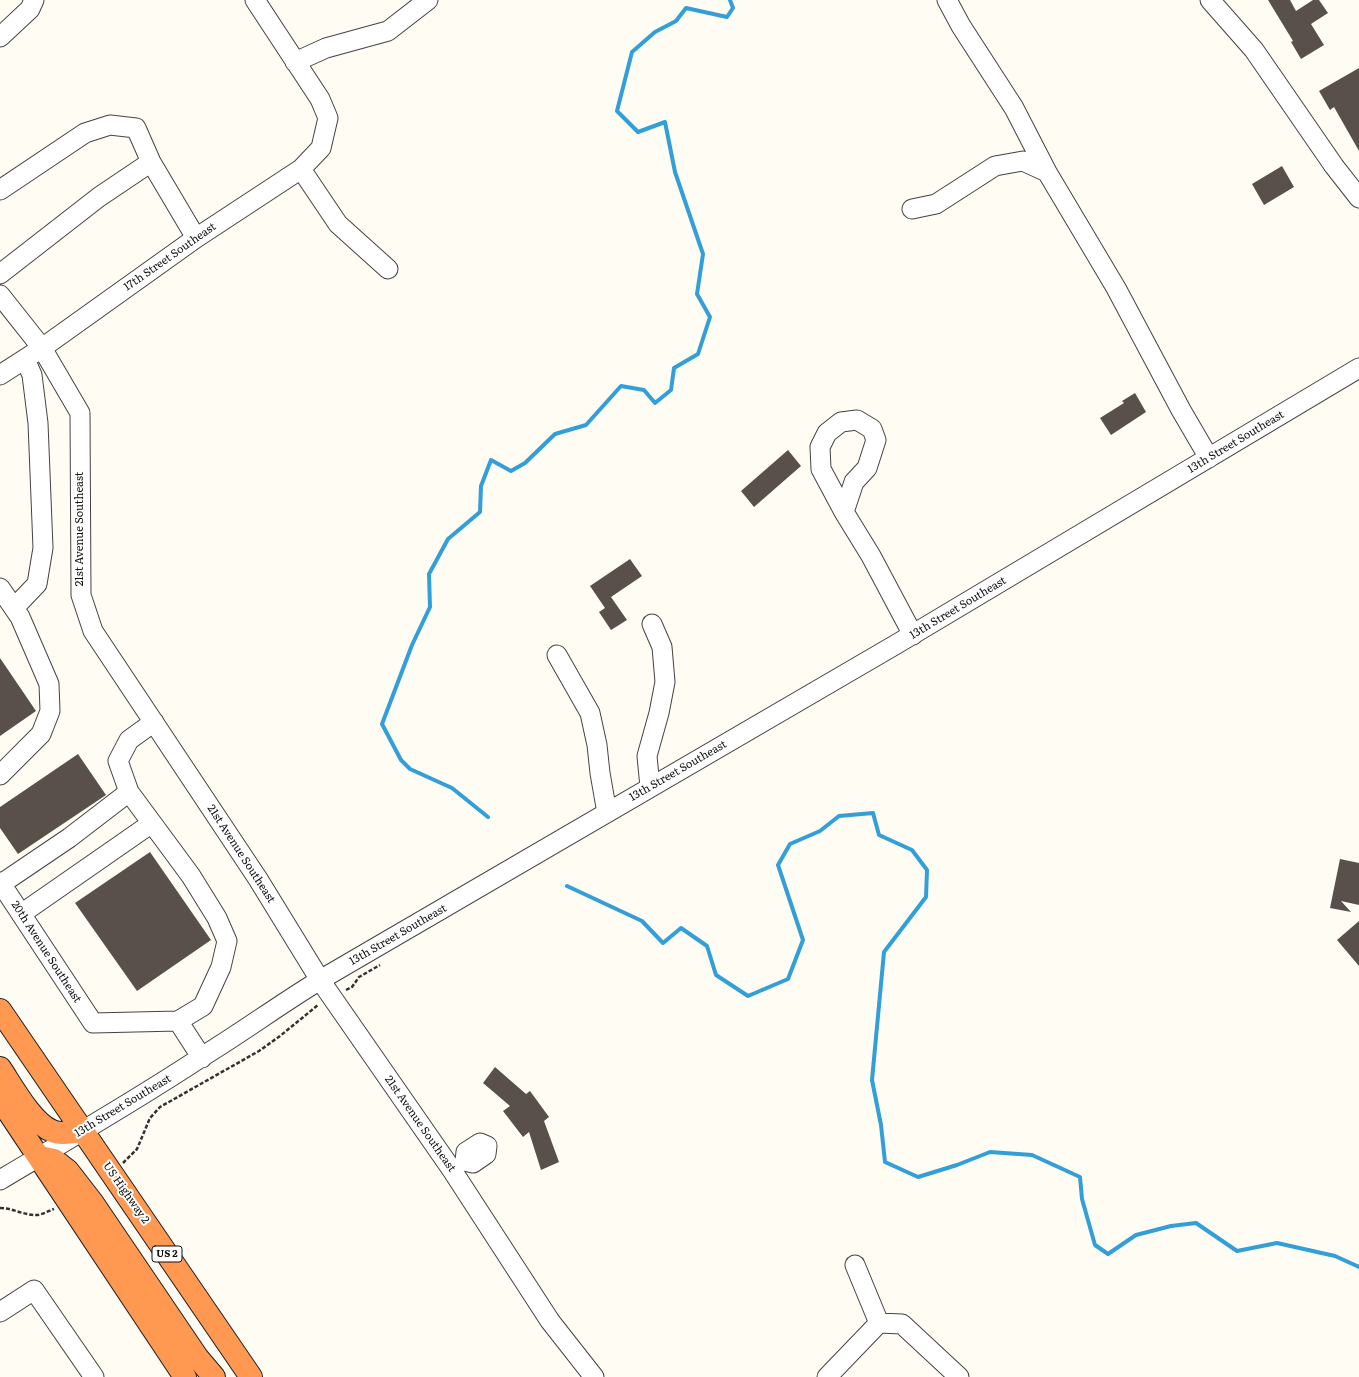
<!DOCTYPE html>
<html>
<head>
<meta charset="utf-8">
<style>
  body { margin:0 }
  canvas { display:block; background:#fffcf3 }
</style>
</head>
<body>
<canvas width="1359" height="1377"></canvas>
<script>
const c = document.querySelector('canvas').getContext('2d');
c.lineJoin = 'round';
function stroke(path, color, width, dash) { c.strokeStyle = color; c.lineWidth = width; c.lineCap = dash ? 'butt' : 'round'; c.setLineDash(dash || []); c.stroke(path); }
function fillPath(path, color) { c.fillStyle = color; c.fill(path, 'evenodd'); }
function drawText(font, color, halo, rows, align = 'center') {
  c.font = font + ' Literata,serif'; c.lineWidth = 4; c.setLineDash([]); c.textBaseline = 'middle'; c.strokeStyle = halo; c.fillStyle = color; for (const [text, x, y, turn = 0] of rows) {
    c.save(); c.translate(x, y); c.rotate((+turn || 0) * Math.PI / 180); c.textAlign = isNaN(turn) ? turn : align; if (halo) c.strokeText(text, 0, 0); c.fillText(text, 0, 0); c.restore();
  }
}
stroke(new Path2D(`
  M488,817L452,788L410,769L401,760L382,724L412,645L430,607L429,574L448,539L480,512L481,486L491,460L511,471L525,463L555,434L586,425L621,386L644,390L655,403L671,390L674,368L698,354L710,317L697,294L703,254L675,172L665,122L638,132L617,111L632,52L655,32L676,21L686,8L727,17L733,8L730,0
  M567,886L642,921L663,943L681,928L707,946L716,975L748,996L788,979L803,940L778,865L790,844L820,831L839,816L873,813L879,835L912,850L927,870L926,897L884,952L872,1080L881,1125L885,1162L918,1177L957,1165L990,1152L1032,1155L1080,1177L1082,1199L1095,1245L1108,1254L1136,1235L1171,1226L1196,1223L1237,1251L1277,1243L1335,1256L1359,1267`), '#329fd9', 4);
fillPath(new Path2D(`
  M1268,0H1290L1296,11L1313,0H1319L1328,13L1311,24L1324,45L1301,59L1291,42L1293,41Z
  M1359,68V151L1334,107L1330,110L1319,91Z
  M1282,166L1294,187L1264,205L1252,184Z
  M1135,393L1146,412L1111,435L1100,418L1124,403L1122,401Z
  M788,450L801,466L754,507L741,491Z
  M630,559L642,576L611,597L627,620L611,630L599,612L605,608L590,586Z
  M0,658L36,711L0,736Z
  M78,754L106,795L18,854L0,828V807Z
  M150,852L211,940L137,991L75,903Z
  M1340,859L1359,863V905L1341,901L1351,912L1330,908Z
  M1359,921V966L1337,940Z
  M495,1067L526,1094L530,1091L549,1117L544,1121L559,1162L541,1170L529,1132L523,1137L503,1111L510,1106L483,1083Z`), '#5a504b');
const minor = new Path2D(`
  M947,0L961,26L1014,108L1047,172
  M1210,0L1254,50L1334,166L1359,198
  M0,37L30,9L34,0
  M295,62L326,48L388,31L428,0
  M151,162L196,238
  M301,169L338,224L388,269
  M0,190L85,133L110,125L136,128L151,162L99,197L0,274
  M912,209L936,204L995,166L1023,161L1047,172L1116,288L1181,410L1209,458
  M0,295L42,348L80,413L81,595L93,631L258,879L320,980L452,1170L550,1321L594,1377
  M0,375L42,348L196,238L301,169L321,148L328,118L320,99L255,0
  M857,420L872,429L876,440L867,468L854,482L844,512L821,469L820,447L827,433L841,422Z
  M844,512L871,556L913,635
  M0,588L20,617L49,684L50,711L41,734L0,775
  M14,608L37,584L43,548L38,423L32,375L25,359
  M557,655L590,713L597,745L600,773L607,813
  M650,787L647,756L659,713L665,682L662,647L652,624
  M129,792L118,761L129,740L154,722
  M0,882L93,1023L178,1021
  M1,884L69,838L129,792L191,876L217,918L227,941L221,967L203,1006L178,1021L202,1058
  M21,914L152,823
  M480,1143L487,1146L486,1154L473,1163L465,1161L466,1152Z
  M0,1180C67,1140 135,1101 200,1058C241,1033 279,1005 320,980L895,645L1359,368
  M855,1265L879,1323
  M0,1312L34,1290L94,1377
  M827,1377L879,1323L902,1324L959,1377`);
const highway = new Path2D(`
  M0,1010L251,1377
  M0,1068C12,1086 32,1123 52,1131C61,1135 74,1132 83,1131
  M0,1099L185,1377
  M40,1157L54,1160L68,1171L92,1202L197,1357L214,1377`);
stroke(minor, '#434343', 21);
stroke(highway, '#212121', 24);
stroke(new Path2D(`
  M346,990L352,987L359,977L380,965
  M123,1163L137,1149L150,1118L160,1107L259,1051L280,1036L318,1005
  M0,1208C12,1208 23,1215 36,1215C42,1215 48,1211 54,1209`), '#323232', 2.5, [4, 2]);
stroke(minor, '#fff', 19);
stroke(highway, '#ff9851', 22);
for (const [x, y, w] of [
  [167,1254,30]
]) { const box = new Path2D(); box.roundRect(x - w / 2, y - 8, w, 16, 3); c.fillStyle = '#fff'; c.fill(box); stroke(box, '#101010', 1); }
drawText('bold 10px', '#101010', null, [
  ["US 2",167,1254]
]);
drawText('11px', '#101010', '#fff', [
  ["17th Street Southeast",170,257,-35],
  ["13th Street Southeast",1236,442,-31],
  ["21st Avenue Southeast",80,529,-90],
  ["13th Street Southeast",958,608,-31],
  ["13th Street Southeast",678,771,-30],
  ["21st Avenue Southeast",241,854,57],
  ["13th Street Southeast",398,935,-30],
  ["20th Avenue Southeast",46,952,57],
  ["13th Street Southeast",123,1106,-31],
  ["21st Avenue Southeast",420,1124,55],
  ["US Highway 2",126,1193,55]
]);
</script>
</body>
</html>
